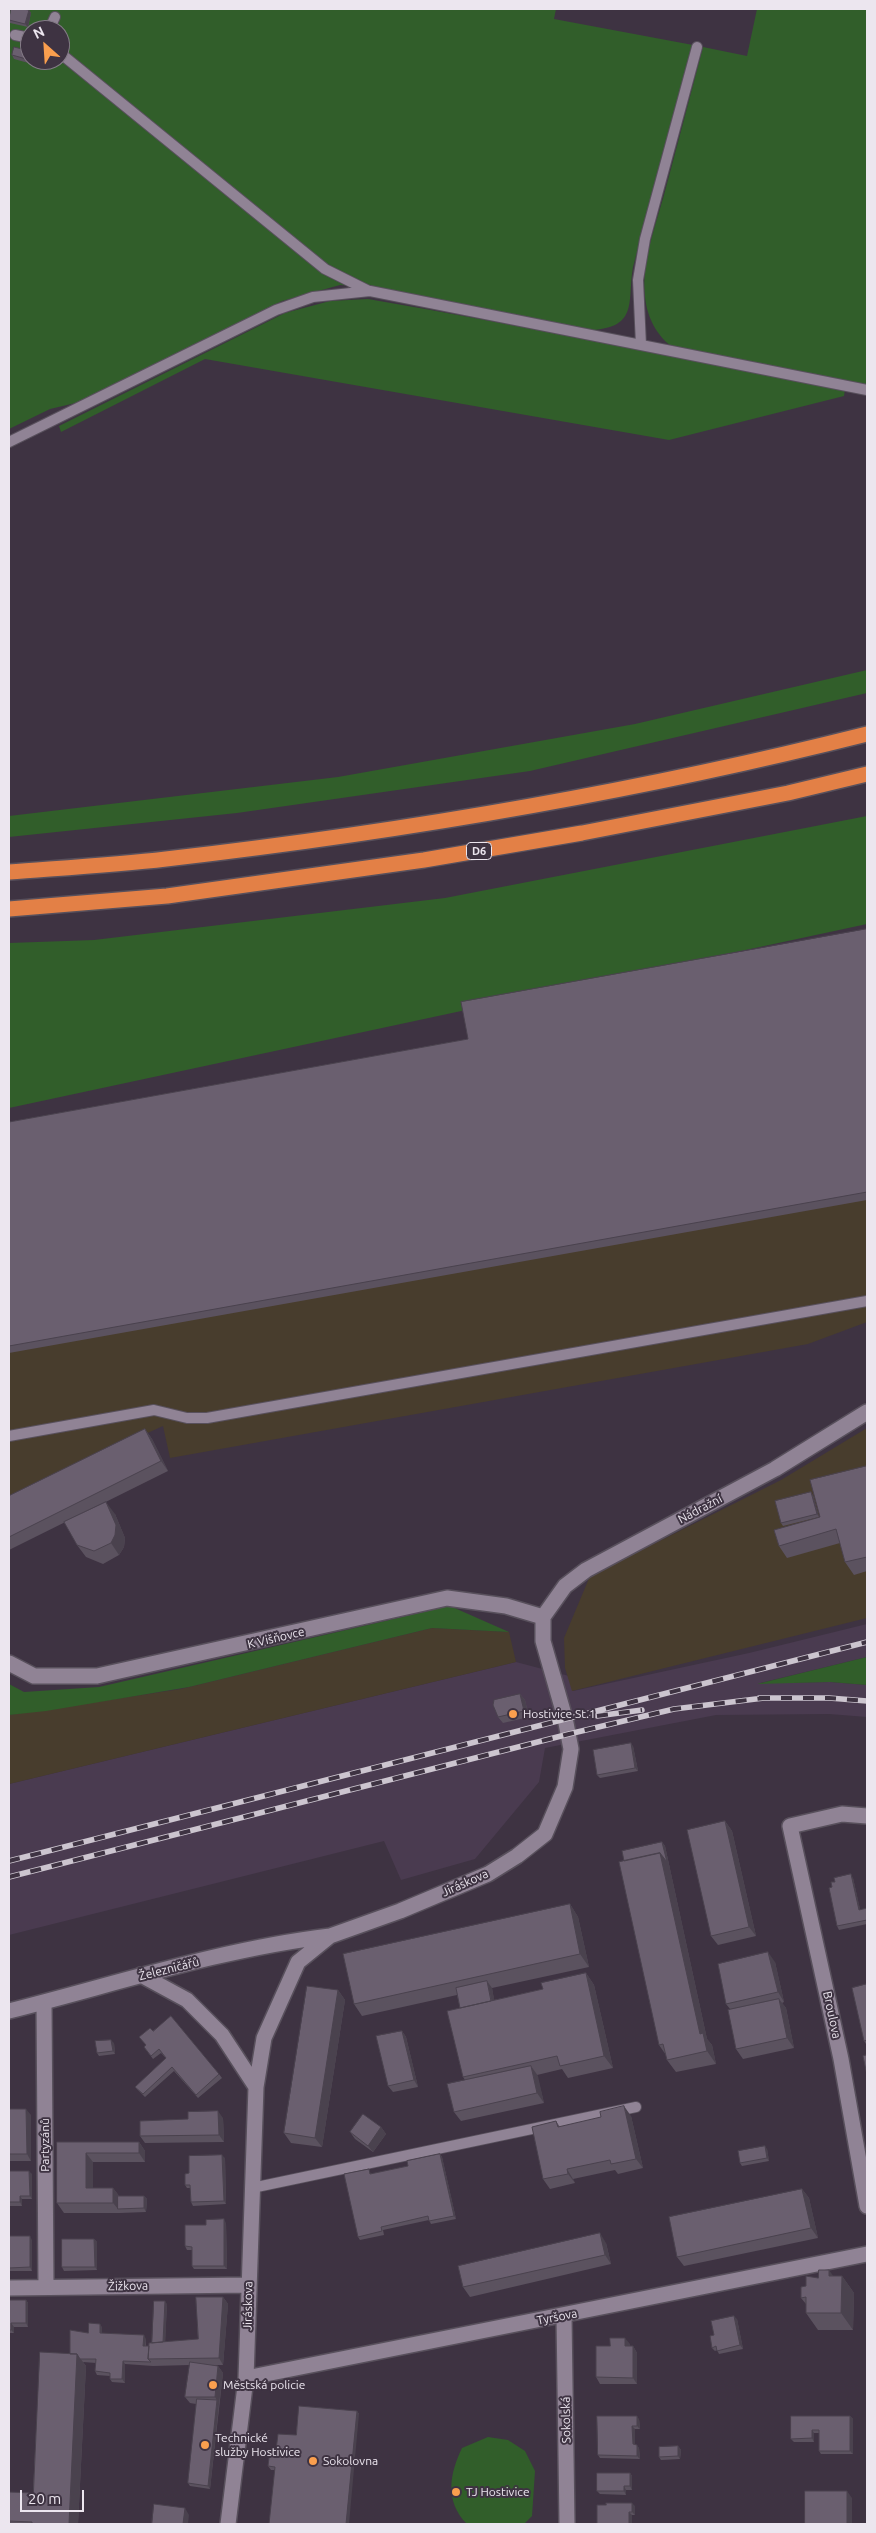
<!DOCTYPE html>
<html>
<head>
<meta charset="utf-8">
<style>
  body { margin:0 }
  #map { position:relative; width:876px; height:2533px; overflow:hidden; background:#3e3342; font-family:Ubuntu,sans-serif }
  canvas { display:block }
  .frame { position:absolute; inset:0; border:10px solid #ece6ef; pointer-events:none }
  .north { position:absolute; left:20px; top:20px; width:50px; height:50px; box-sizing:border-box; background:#3e3342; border:1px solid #847b87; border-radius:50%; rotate:334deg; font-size:14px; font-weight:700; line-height:20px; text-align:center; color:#ece6ef }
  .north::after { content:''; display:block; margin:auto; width:18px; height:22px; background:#fa9f4e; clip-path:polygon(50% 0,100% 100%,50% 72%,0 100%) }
  .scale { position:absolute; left:20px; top:2490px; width:64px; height:22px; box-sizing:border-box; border:2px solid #ece6ef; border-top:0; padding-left:6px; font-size:15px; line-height:18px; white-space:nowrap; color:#ece6ef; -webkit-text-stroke:4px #3e3342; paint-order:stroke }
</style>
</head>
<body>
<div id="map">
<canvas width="876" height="2533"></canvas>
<div class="frame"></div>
<div class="north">N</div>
<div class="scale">20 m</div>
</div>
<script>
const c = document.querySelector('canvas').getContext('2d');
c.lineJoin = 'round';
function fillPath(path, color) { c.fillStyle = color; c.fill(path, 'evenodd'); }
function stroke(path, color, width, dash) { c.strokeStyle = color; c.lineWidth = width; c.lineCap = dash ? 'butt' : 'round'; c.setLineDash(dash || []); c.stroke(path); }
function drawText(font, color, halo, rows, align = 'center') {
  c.font = font + ' Ubuntu,sans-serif'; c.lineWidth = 4; c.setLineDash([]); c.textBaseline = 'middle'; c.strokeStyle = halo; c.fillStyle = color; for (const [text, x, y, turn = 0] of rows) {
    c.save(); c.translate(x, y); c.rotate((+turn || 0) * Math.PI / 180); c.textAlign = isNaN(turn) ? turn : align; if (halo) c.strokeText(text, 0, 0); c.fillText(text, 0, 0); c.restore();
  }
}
fillPath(new Path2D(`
  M867,1624V1657L760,1683L830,1682L867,1685V1717L829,1714L716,1715L545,1748L539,1782L475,1859L401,1880L384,1841L9,1935V1784L516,1662L569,1676L573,1691L749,1653Z`), '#4a3b50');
fillPath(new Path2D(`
  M867,936V1322L808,1344L170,1458L163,1426L9,1496V1129L472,1046Z
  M867,1428V1618L572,1691L565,1668L564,1638L590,1576L781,1480Z
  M432,1628L509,1632L516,1662L9,1784V1715L181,1689Z`), '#483d2d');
fillPath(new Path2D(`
  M9,9H556L554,19L693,45L633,267C627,301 639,327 592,330L380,288L340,285L282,301L84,401L50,409L9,429ZM30,30H60V60H30Z
  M757,9H867V385L674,348C657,337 647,317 645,297C641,264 655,227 664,195C677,146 690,97 703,47L747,56Z
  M368,299C528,326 686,361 845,389L844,396L669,440L205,359L61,432L59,426L285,313L330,301Z
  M867,670V693L530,771L237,813L9,837V816L338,777L635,724Z
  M867,816V924L9,1108V943L94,940L445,898Z
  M450,1606L509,1632L432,1628L189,1687L46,1711L9,1715V1684L24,1692L99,1687Z
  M867,1657V1685L830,1682L757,1684Z
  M488,2437L508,2440L525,2451L535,2471L532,2516L524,2524H467C444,2501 450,2473 462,2448Z`), '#315e2a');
const lane = new Path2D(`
  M49,30L55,17
  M15,35L30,38
  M60,53L325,269L369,291
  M641,345L638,280L645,239L697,47
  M9,442L276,310L313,297L370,291L867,390
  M9,1436L154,1410L187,1418H207L867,1301
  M252,2188L636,2107`);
const street = new Path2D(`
  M543,1617L565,1586L586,1570L775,1469L867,1412
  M9,1663L34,1676H97L447,1598L506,1606L543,1617
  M867,1816L842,1814L790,1826L841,2059L867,2206
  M141,1975L187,2000L222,2035L256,2087
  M44,2002L46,2287
  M9,2011C116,1984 221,1949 330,1936
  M9,2288L248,2285
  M564,2316L567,2524
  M246,2378L867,2254
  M228,2524L246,2378L256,2087L264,2038L298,1962L330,1936L400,1911L488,1874L517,1856L545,1834L565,1787L571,1749L565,1718L543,1641V1617`);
const highway = new Path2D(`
  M9,872C61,868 114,865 166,859C401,832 637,792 867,734
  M9,909L167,896L424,860L582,833L788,793L867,774`);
stroke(lane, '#58505c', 12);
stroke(street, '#58505c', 18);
stroke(highway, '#58505c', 18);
stroke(lane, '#908395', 10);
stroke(street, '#908395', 15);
stroke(highway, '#e38046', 15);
const rail = new Path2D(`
  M759,1698H829L867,1701
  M597,1716L642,1710
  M9,1861L867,1642
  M9,1877L569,1734L674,1709L764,1698`);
stroke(rail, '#ccc5cf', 5.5);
stroke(rail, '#3e3342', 4, [11]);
fillPath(new Path2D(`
  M29,10L31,13L28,27L10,23L9,21V16Z
  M30,51L32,64L14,59L12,55Z
  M867,929V1200L9,1353V1122L468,1039Z
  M145,1429L152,1439L168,1471L9,1550V1496Z
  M867,1466V1571L854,1575L845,1562L840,1543L787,1558L779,1546L820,1517Z
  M813,1495L819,1517L783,1526L781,1523Z
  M115,1514L125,1538L124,1547L119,1555L103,1564L86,1557L77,1545Z
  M520,1694L525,1700L529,1717L503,1723L498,1717Z
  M633,1746L638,1771L600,1778L597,1775Z
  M725,1821L732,1831L756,1936L718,1945L711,1936Z
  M662,1842L665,1846L707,2039L712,2045L716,2064L676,2072L667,2060L666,2055L659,2045L624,1861Z
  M853,1878L860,1910L867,1908V1924L839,1930L837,1926L832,1887Z
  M570,1904L578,1917L589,1967L492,1988L494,2000L543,1989L586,1973L594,1985L613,2068L568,2078L562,2069L537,2075L544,2103L461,2121L454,2112L465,2080L463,2077L460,2008L457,1995L362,2016L354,2004Z
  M775,1962L784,2002L782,2003L786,2008L794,2048L743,2059L736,2049L730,2009L726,2004Z
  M867,1984V2044H866L864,2041Z
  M338,1990L345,2000L322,2147L291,2143L284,2133Z
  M153,2031L219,2074L222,2078L198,2098L174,2071L145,2097L135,2087L166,2058L161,2053L153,2059L144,2047Z
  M402,2031L406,2037L418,2087L393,2092L388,2086Z
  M114,2043L115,2054L99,2056L97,2053Z
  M9,2109L31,2115V2161H9Z
  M631,2116L643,2168L618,2174L615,2170L573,2179L575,2183L550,2189L543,2179L556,2121L560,2127Z
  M223,2118L224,2142L145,2143L140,2136Z
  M381,2127L386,2134L373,2152L355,2139L350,2132Z
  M57,2142H139L145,2151V2162H93V2188H113L119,2196H144L147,2199L146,2212L120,2213H64L57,2203Z
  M767,2149L769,2161L742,2166L740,2163Z
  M440,2154L442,2157L456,2219L431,2224L429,2220L383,2230L384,2235L360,2240L358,2237L371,2172V2174L408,2166Z
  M225,2158L226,2204L193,2206L191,2202L190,2188H187L185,2185L189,2173Z
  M9,2171L32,2174V2199H22V2206H9Z
  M802,2189L809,2198L818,2238L684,2266L677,2257Z
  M226,2223L227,2269H194L192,2266V2250H187L185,2246L206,2225Z
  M9,2236L32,2240V2271H9Z
  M94,2239L97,2242V2270L64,2271L62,2267Z
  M606,2243L611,2264L470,2297L463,2287Z
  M833,2276H842L854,2293L853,2330H818L806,2313V2304L801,2298L806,2286L818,2278Z
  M223,2297L228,2304L223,2365H209L218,2366L223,2373L210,2489L190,2486L188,2483L196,2404L190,2403L185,2397L190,2365L153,2366L125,2364V2383L112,2382L110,2379V2376L97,2375L95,2371L96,2363L83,2362L86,2366L78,2524H9V2492L33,2493L70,2354L88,2333L102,2327V2333L146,2339V2346H149L152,2343L167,2304L165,2342L198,2339Z
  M9,2300H26L28,2303V2327H14V2333H9Z
  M737,2319L743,2349L719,2354L717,2350L715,2351L712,2348L714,2335Z
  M630,2344V2346H633L637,2353V2384H600L596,2377L610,2346Z
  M357,2411L359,2414L274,2470H271L268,2466L276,2450L296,2435Z
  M791,2416H850L853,2419V2454H821L819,2451V2433H814V2442H794L791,2439Z
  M639,2419L640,2429H635V2445L639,2448L640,2459L600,2458L598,2455Z
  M678,2446L681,2450L680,2459L661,2460L659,2457Z
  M630,2473L632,2476V2490H626V2495L600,2494L597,2491Z
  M635,2506V2515H632V2524H597Z`), '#5b525f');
fillPath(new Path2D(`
  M29,10L31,13L28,27L25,24Z
  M145,1429L152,1439L168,1471L161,1461Z
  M811,1492L813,1495L819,1517L817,1514Z
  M106,1502L115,1514L125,1538L124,1547L119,1555L111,1543Z
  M520,1694L525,1700L529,1717L524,1711Z
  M631,1743L633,1746L638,1771L635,1768Z
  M725,1821L732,1831L756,1936L749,1927Z
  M662,1842L665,1846L707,2039L712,2045L716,2064L707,2051L700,2034L660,1853Z
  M851,1874L853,1878L861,1913L859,1910Z
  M570,1904L578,1917L589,1967L580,1954Z
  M768,1952L775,1962L784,2002L778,1992Z
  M586,1973L594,1985L613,2068L604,2056Z
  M487,1981L492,1988L497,2014L493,2007Z
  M338,1990L345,2000L322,2147L315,2138Z
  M779,1999L786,2008L794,2048L787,2038Z
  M402,2031L406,2037L418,2087L414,2080Z
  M111,2040L114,2043L115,2054L113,2051Z
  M531,2066L538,2076L544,2103L537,2093Z
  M624,2106L631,2116L643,2168L636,2159Z
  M26,2109L31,2115V2161L27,2154Z
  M218,2111L223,2118L224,2142L219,2135Z
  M381,2127L386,2134L373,2152L368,2146Z
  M139,2142L145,2151V2162L139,2153Z
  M765,2146L767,2149L769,2161L767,2158Z
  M86,2153L93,2162V2198L86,2188Z
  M440,2154L442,2157L456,2219L454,2216Z
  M222,2155L225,2158L226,2204L224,2201Z
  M567,2169L573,2179L575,2183L568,2174Z
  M29,2171L32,2174V2199L30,2196Z
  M113,2188L120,2197L118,2209L113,2203Z
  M802,2189L809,2198L818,2238L811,2228Z
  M20,2196L22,2199V2206L20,2202Z
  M144,2196L147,2199L146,2212L144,2208Z
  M224,2219L226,2223L227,2269L224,2266Z
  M600,2233L606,2243L611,2264L605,2255Z
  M30,2236L32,2240V2271L30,2267Z
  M94,2239L97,2242V2270L95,2267Z
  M829,2270L841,2287L829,2276Z
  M842,2276L854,2293L853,2330L841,2313Z
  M223,2297L228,2304L223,2365L219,2358Z
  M26,2300L28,2303V2327L26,2323Z
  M165,2301L167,2304L165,2348L163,2345Z
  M734,2316L737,2319L743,2349L740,2345Z
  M11,2323L14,2327V2333L11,2330Z
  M100,2324L102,2327V2336L100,2333Z
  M144,2335L146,2339L145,2349L143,2346Z
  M625,2338L630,2344V2353L625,2346Z
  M633,2346L637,2353V2384L633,2378Z
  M77,2354L86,2366L78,2524H69Z
  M123,2361L125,2364V2383L122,2379Z
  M218,2366L223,2373L219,2404L215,2397Z
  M217,2400L219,2404L210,2489L208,2486Z
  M357,2411L359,2414L349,2524H346Z
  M637,2416L639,2419L640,2429L637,2426Z
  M850,2416L853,2419V2454L850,2451Z
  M632,2426L635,2429V2448L633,2444Z
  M812,2430L814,2433V2442L812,2438Z
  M637,2445L639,2448L640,2459L637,2456Z
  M678,2446L681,2450L680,2459L678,2456Z
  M630,2473L632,2476V2490L630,2486Z
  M624,2486L626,2490V2495L624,2491Z
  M847,2491L852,2498V2524H847Z
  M632,2503L635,2506V2515L632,2512Z
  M185,2508L189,2515L188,2524H183Z
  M629,2512L632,2515V2524H629Z`), '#4a424e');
const building = new Path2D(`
  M11,9H23L29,10L25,24L9,20Z
  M14,47L30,51V60L12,55Z
  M867,929V1192L9,1346V1122L468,1039L461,1002Z
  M145,1429L161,1461L9,1537V1496Z
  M867,1466V1557L845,1562L836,1529L779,1546L774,1530L820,1517L810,1480Z
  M811,1492L817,1514L781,1523L775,1501Z
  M106,1502L116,1525L115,1535L111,1543L94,1551L77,1545L64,1522Z
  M520,1694L524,1711L498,1717L493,1705L494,1700Z
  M631,1743L635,1768L597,1775L593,1750Z
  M725,1821L749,1927L711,1936L687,1830Z
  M662,1842L667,1862L660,1853L624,1861L622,1851Z
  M660,1853L700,2034L703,2033L707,2051L667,2060L663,2044L659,2045L619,1862Z
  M851,1874L859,1910L867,1908V1920L837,1926L829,1888L832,1887L831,1882H835L834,1878Z
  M570,1904L580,1954L354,2004L343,1954Z
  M768,1952L778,1992L726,2004L718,1964Z
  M586,1973L604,2056L560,2066L557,2056L463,2077L447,2011L543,1989L541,1983Z
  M487,1981L491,2001L460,2008L456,1988Z
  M867,1984V2040L864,2041L852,1988Z
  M307,1986L338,1990L315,2138L284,2133Z
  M779,1999L787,2038L736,2049L728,2010Z
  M171,2016L219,2074L196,2095L172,2067L143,2094L135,2087L166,2058L159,2049L151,2056L144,2047L146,2045L139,2037L150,2028L153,2031Z
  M402,2031L414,2080L388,2086L376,2036Z
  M111,2040L113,2051L97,2053L95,2041Z
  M867,2055V2075L863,2056Z
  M531,2066L537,2093L454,2112L447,2084Z
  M624,2106L636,2159L611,2164L610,2160L567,2169L568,2174L543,2179L532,2127L556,2121L558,2127L601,2117L600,2112Z
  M9,2109H26L27,2154H9Z
  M218,2111L219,2135L140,2136V2121L188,2119V2112Z
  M363,2114L381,2127L368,2146L350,2132Z
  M57,2142H139V2153H86V2188H113V2203H57Z
  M765,2146L767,2158L740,2163L738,2151Z
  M440,2154L454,2216L429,2221L428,2216L381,2227L382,2231L358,2237L344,2174L369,2169L370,2174L408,2166L407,2161Z
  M222,2155L224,2201L191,2202L190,2185H185V2174L189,2173V2156Z
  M9,2171H29L30,2196H20V2202H9Z
  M802,2189L811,2228L677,2257L669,2217Z
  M118,2196H144V2208L118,2209Z
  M224,2219V2266H192V2247L185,2246V2225H206V2220Z
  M600,2233L605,2255L463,2287L458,2266Z
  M9,2236H30V2267L9,2268Z
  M62,2239H94L95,2267H62Z
  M819,2270H829V2276H842L841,2313H806V2297L801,2298V2287L806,2286V2276L818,2278Z
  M196,2297H223L219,2358L148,2359L149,2343L198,2339Z
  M9,2300H26V2323H11V2330H9Z
  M154,2301H165L163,2342L152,2343Z
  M734,2316L740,2345L717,2351L716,2346L712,2348L710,2336L714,2335L711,2321Z
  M89,2323L100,2324V2333L144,2335L143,2346H149L148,2359L151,2362L123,2361L122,2379H110V2373L95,2371L96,2359H80L77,2354H70V2330L88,2333Z
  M610,2338H625V2346H633V2378L596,2377V2346H610Z
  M40,2352L77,2354L69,2524H32V2522L9,2521V2492L33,2493Z
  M190,2362L218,2366L215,2397H185Z
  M197,2399L217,2400L208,2486L188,2483Z
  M299,2406L357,2411L346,2524H269L275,2467L268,2466L270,2449L276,2450L278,2434L296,2435Z
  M597,2416H637V2426H632L633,2444L637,2445V2456L598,2455Z
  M791,2416H850V2451H819V2430H812V2438L791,2439Z
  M678,2446V2456L659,2457V2447Z
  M597,2473H630V2486H624V2491H597Z
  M805,2491H847V2524H805Z
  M606,2503H632V2512H629V2524H597V2505H606Z
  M154,2504L185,2508L183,2524H152Z`);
fillPath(building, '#6a5f6f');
stroke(building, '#4a424e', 1);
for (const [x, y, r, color] of [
  [513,1714,5,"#fa9f4e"],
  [213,2385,5,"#fa9f4e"],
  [205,2445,5,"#fa9f4e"],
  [313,2461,5,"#fa9f4e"],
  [456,2492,5,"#fa9f4e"]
]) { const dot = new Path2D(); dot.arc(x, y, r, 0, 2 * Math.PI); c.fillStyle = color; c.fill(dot); stroke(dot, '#3e3342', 2); }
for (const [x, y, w] of [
  [479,851,25]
]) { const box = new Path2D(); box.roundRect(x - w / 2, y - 8.5, w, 17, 4); c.fillStyle = '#3e3342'; c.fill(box); stroke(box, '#ece6ef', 1); }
drawText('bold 11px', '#ece6ef', null, [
  ["D6",479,851]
]);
drawText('12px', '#ece6ef', '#3e3342', [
  ["Nádražní",700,1509,-28],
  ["K Višňovce",276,1638,-13],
  ["Jiráskova",465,1883,-24],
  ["Železničářů",169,1969,-14],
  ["Broulova",832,2015,78],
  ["Partyzánů",45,2145,-90],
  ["Žižkova",128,2286,-1],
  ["Jiráskova",248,2306,-89],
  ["Tyršova",557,2317,-11],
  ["Sokolská",566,2420,-91]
]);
drawText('12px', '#ece6ef', '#3e3342', [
  ["Hostivice St.1",523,1714],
  ["Městská policie",223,2385],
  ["Technické",215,2438],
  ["služby Hostivice",215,2452],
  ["Sokolovna",323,2461],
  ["TJ Hostivice",466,2492]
], 'left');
</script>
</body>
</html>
